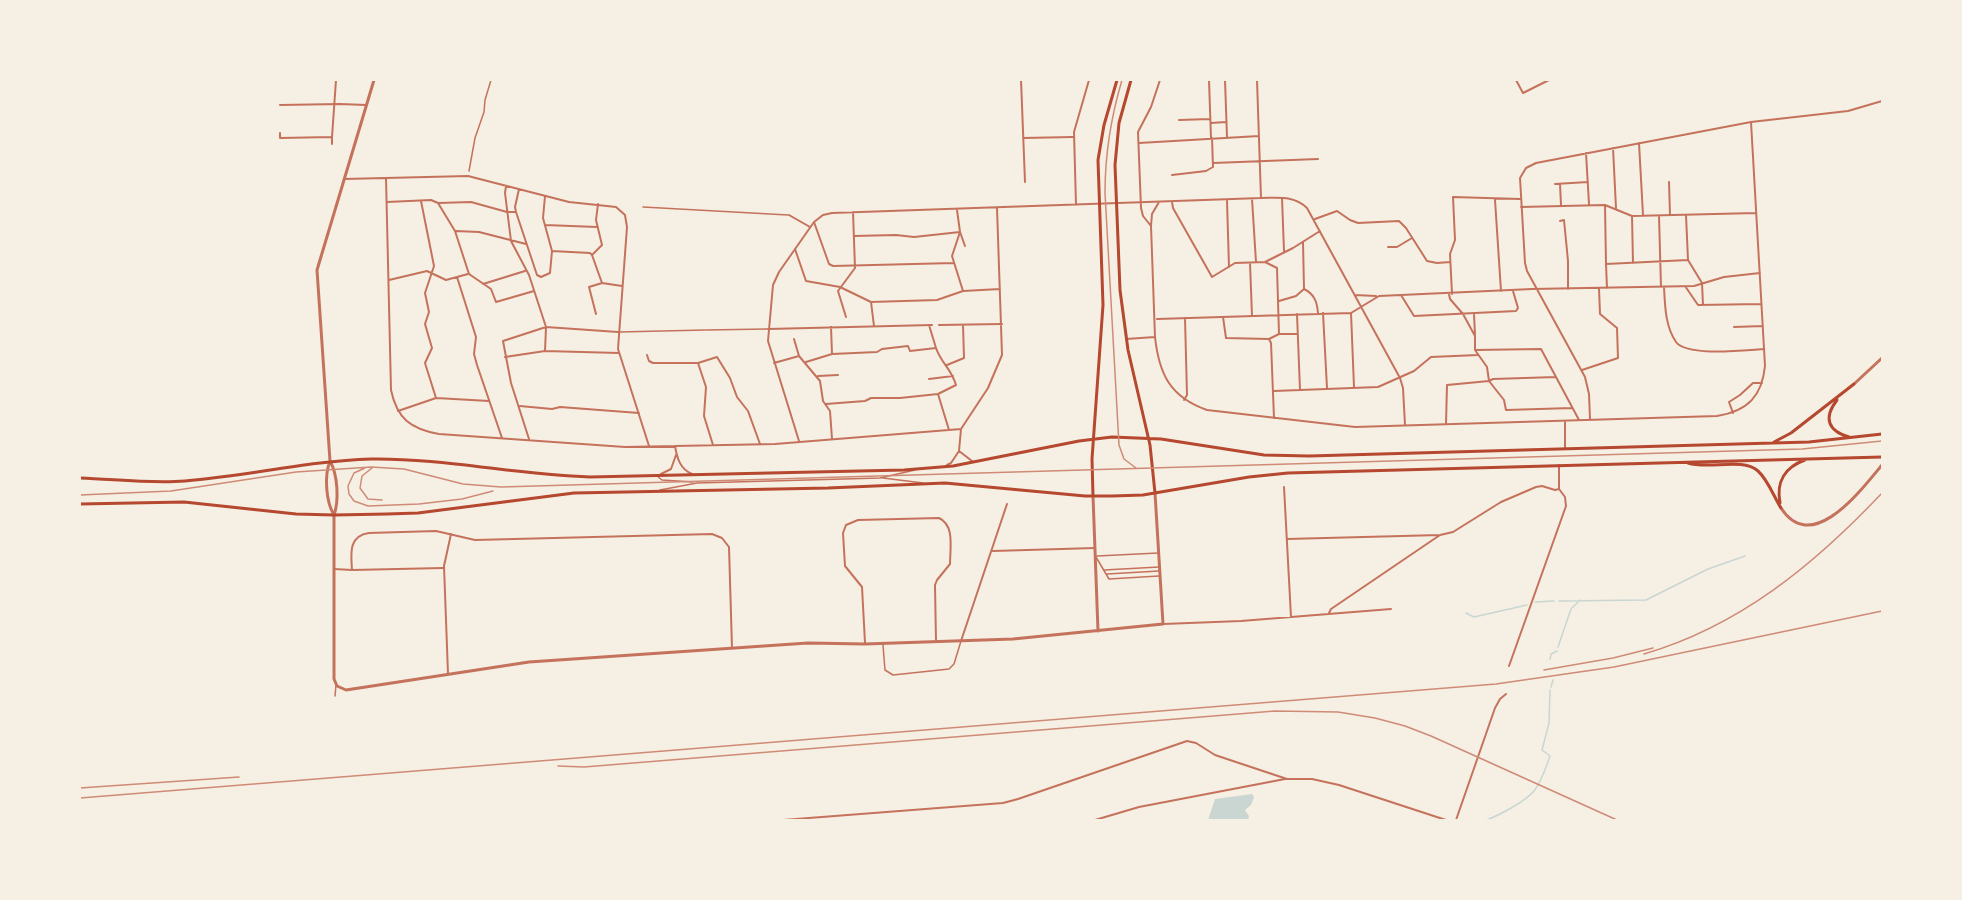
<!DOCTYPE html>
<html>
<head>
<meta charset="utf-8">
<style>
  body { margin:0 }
  #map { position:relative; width:1962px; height:900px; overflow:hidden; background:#f6efe4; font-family:Signika,sans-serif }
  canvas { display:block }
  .frame { position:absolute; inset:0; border:81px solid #f6efe4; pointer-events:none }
</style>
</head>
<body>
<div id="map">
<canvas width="1962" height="900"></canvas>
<div class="frame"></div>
</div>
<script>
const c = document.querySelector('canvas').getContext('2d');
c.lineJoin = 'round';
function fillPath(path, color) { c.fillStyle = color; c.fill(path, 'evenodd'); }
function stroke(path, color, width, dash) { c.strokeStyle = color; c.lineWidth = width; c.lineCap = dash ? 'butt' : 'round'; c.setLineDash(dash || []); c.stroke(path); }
fillPath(new Path2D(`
  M1252,794L1254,797L1251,805L1245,810L1249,816L1248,820H1208L1215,799Z`), '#c9d6d2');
stroke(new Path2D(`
  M1559,601L1646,600L1708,569L1745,556
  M1535,602L1554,601
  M1466,613L1474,617L1527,605
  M1558,647L1571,609L1580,600
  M1550,659L1551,654L1557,651
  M1551,687L1553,680
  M1486,820C1498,816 1526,801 1534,791C1542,781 1546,767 1550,756L1542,750L1549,723L1550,690`), '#c9d6d2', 1.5);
stroke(new Path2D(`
  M706,330L767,329
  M657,476L662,480L693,482
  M883,478L923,483
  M660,490L697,483L880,478L915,470
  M1097,556L1158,553
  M1096,557L1109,579L1159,576
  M1104,570L1159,567
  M1107,574L1159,571
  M883,645L885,670L893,675L949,669L954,664L961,641
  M335,696L336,685`), '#c5725c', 1.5);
stroke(new Path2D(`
  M469,171L475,138L484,112L485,100L491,80
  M643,207L788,215
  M619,332L705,330`), '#c5725c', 1.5);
stroke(new Path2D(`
  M909,80H939
  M1021,80L1025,182
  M1160,80L1151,107L1138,132L1141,208L1143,216L1151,226L1155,337C1159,374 1170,397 1207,410L1355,427L1717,416C1748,411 1762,396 1765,366L1751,122
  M1209,80L1211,138
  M1225,80L1227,137
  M1257,80L1261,198
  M1516,80L1523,93L1549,80
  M280,105L340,104L366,105
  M1179,120L1210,119
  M1211,123L1226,122
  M280,133V138L332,137L336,80
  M1023,138L1073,137
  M1139,143L1259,136
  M1639,143L1643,215
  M332,144V137
  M1613,148L1616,208
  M1586,153L1589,204
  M1213,163L1318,159
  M1172,175L1206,171L1213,167L1212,138
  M386,178L391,390C397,419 411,429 439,434L625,447L775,444L961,429
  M344,179L468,176L569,202L616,207L625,215L627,227L618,349L649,446
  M1669,182L1670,215
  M1555,184L1588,182
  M1560,184L1561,205
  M519,189L515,207L516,212L537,275L541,277L550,273L552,251L543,218L545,196
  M1282,198L1284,251
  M1252,199L1256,262
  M1495,200L1501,291
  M421,201L434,266L425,293L429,312L425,324L432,348L425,363L436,398
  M1227,201L1229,267
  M387,202L431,200L438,203L471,202L507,212H516
  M1172,202L1173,208L1212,277L1235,263L1265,262L1293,248L1320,231
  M438,203L455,231L469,274L491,289L496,302L534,291
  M598,204L596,220L602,245L592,255L602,283
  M1076,205L1074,132L1089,80
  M1605,205L1606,264L1688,260
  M1521,207L1605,205L1632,216L1756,213
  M957,210L960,232L952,256L963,291
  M789,215L810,227
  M1686,215L1688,260L1702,283L1703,305
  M1632,216L1633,263
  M1659,216L1661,287
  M1315,219L1337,211L1350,220L1358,223L1399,221L1406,228L1427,261L1437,263L1450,262
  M1560,221L1564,220L1568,261V289
  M814,222L829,264L833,266L954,263
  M545,225L597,227
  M1151,226L1152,214L1159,202
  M456,231L479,232L526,244
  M854,236L896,235L914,237L960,232L965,246
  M1388,247H1397L1412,238
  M795,249L806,281L840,287L871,302L937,300L963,291L1000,289
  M552,251L590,253L592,255
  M1265,262L1277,268L1279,334L1269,339L1271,343L1274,418
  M1250,263L1252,316
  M1606,264L1607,288
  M457,277L476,337L474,354L477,365L502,438
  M389,280L427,271L446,280L468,274
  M483,284L525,271
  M1685,286L1698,305L1761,304
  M1664,287C1665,305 1665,326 1676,342C1687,357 1746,350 1764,349
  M1304,289C1314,294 1317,301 1318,313
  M1452,294L1450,254L1455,240L1453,197L1520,199
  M1355,295L1376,296
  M1401,295L1414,316L1516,311L1518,308L1513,291
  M1279,301L1296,296L1304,289L1303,242
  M871,302L874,326
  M1323,313L1327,388
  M1351,313L1354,387
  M596,314L589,287L602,283L622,286
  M1297,314L1300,390
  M1474,314L1475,335
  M846,317L838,291L855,268L853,212
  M1223,317L1226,338L1269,339
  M1157,319L1351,313L1379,296L1532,289L1694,286L1724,277L1760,273
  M929,325L936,348
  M939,325L1002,324
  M831,327L832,354
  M1734,327L1763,326
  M768,329L932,325
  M1279,334H1297
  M794,339L799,356
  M1126,339L1155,337
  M1475,350L1541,349L1579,420
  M545,351L619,353
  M647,355L649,361L653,363H698L717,357L730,378L737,397L748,411L760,444
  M505,357L545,351L546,327L529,275L511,241L505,193L506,186
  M806,362L832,354L877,352L882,349L908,346L910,351L936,348C941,363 951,368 956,385L938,394L949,430
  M698,363L706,387L704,416L713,445
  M774,363L799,356L820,381L823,401L830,411L832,439
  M947,365L964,358L963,325
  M1582,370L1618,358L1617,328L1600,314L1599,288
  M818,376L838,375
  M1556,377L1493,379L1489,381L1504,400L1506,410L1572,408
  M929,379L953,376
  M1274,391L1378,387L1414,371L1431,357L1478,355
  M1184,400L1187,395L1185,318
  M826,404L865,401L871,398H900L938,394
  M520,406L552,409L560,407L639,413
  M398,411L436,398L489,401
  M1733,413L1729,402L1740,395L1753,383H1762
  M1590,419L1589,394L1585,377L1527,271L1525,263L1520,178L1526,168L1536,163L1751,122L1848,111L1882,101
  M1565,421V448
  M1446,424L1447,385L1489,381L1487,367L1475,350V336L1463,314L1450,299L1449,294
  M529,439L511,383L503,341L546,327L618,332
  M799,441L768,341L773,285L779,272L814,222L823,215L832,213L1261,198C1278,198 1294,195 1307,208L1400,378L1403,388L1405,425
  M675,446C677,458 680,469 692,474
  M959,451L972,461
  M947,465L951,463L959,451L961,429L988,388L1002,355L997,208
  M1559,465V489
  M661,474L671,469L676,455
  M1284,487L1291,617
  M1287,539L1440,535
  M993,551L1095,548
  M334,569L352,570C351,554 348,536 369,533L436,531L475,540L712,534L722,538L729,547L732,648
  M352,570L443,568
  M1329,613L1331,609L1440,535L1453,532L1501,502L1536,487L1542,486L1555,490L1559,489
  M1163,624L1241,621L1391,609
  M961,641L1007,504
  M865,643L862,587L845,566L843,533L846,525L858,520L939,518C955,525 950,549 950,564L937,580L935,585L936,642
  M1509,666L1566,506L1565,497L1559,489
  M448,674L444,566L451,534
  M783,820L1003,803L1018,799L1187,741L1196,743L1215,755L1287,779H1312L1339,785L1446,820
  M1095,820L1139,807L1285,779
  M1456,820L1495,708L1500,699L1506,694`), '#c5725c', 2);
stroke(new Path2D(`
  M1854,384L1882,358
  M330,461C338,475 339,501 334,515V679L337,686L346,690L529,662L808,643L865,644L1013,639L1163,624L1155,493
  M1093,496L1098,631
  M1781,508C1812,556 1861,490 1882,465
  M334,515C326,502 324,476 330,461L317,270L374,80`), '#c5725c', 3);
stroke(new Path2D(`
  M1131,80L1119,123L1115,165L1120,290L1128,350L1150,445L1155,493
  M1837,400C1823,418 1828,431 1849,437
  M1774,442L1791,433L1854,384
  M1688,463C1709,470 1742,457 1758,471C1768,480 1774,497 1781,508
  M80,478C114,479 150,484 185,481C247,476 308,461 371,459C444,458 517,475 590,477L904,470L953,466L1079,441L1112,437L1161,439L1264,455L1309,456L1809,442L1882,434
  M1093,496L1092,459L1103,305L1098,160L1104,125L1117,80
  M1780,503C1776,482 1785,467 1805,460
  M80,504L184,502L296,514L334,515L387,514L418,513L574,493L828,488L945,483L1085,496H1112L1143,495L1249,477L1288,473L1882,457`), '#b5482f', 3);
stroke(new Path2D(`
  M1122,80C1111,117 1105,153 1105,193L1119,445L1124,459L1136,468
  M365,468L354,473L348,486L349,494L354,501L368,506L419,504L462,499L493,491
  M372,468L362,476L360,488L368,499L382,500
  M80,495L171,491L296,472L371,467L404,469L463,484L501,487L1802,449L1882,441`), '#cf8b77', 1.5);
stroke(new Path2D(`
  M1644,654C1740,626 1815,564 1882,493
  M1544,670L1613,658L1653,648
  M558,766L584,767L1275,711L1338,712L1375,718L1405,726L1431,736L1617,820
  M80,788L239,777
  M80,798L1496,684L1614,667L1882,611`), '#cf8b77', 1.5);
</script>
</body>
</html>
